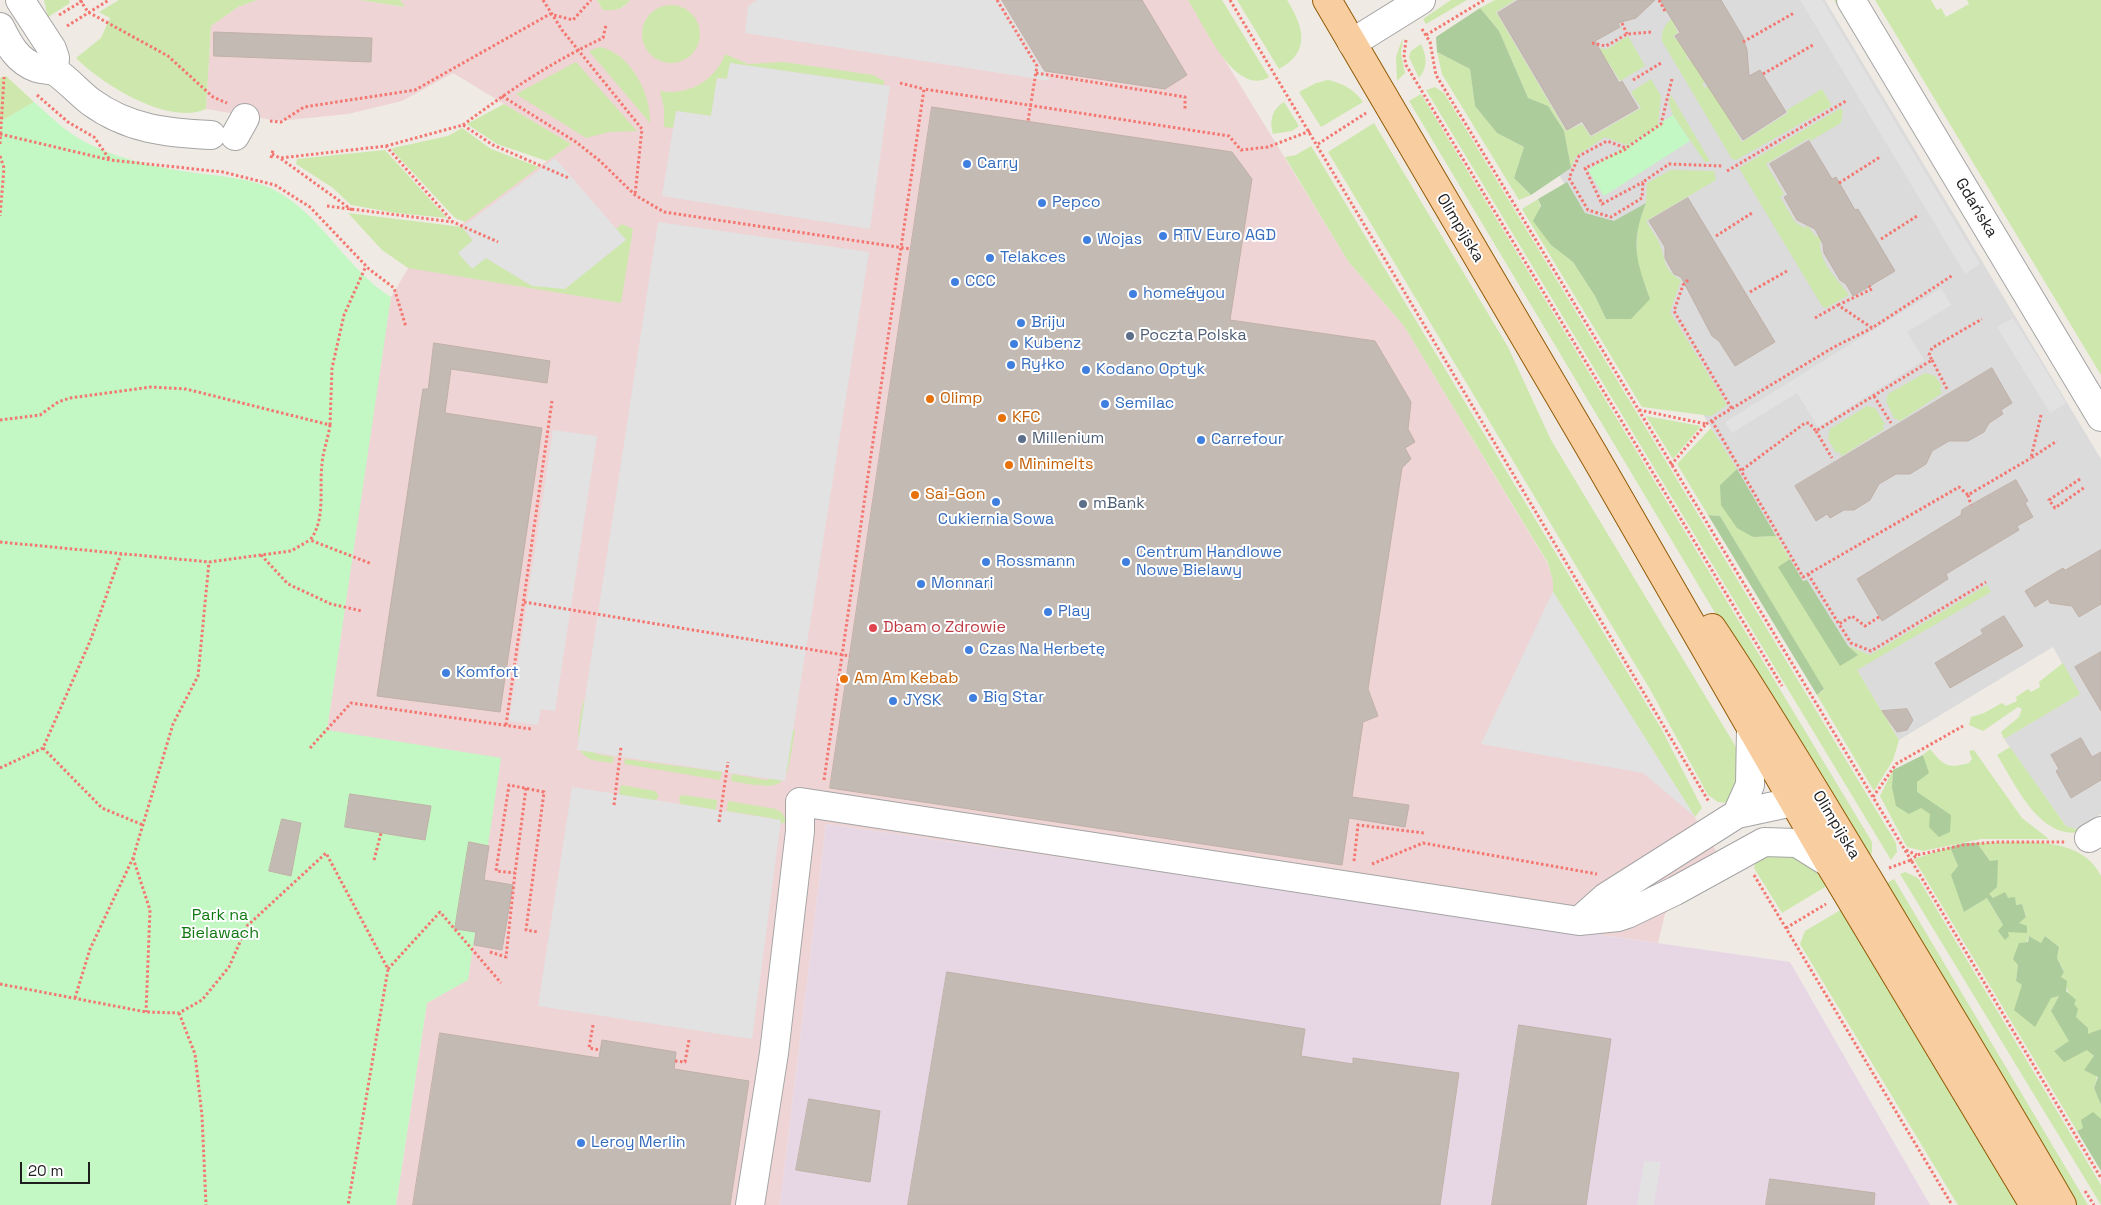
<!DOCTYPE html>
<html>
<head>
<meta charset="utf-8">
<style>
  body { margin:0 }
  #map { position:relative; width:2101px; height:1205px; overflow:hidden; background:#efebe4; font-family:"Space Grotesk",sans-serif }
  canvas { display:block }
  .scale { position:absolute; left:20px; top:1162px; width:70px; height:22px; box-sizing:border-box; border:2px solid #1e1e1e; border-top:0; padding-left:6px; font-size:15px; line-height:18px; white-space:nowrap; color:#1e1e1e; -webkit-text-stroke:4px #fff; paint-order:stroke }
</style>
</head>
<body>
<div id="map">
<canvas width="2101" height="1205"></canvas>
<div class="scale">20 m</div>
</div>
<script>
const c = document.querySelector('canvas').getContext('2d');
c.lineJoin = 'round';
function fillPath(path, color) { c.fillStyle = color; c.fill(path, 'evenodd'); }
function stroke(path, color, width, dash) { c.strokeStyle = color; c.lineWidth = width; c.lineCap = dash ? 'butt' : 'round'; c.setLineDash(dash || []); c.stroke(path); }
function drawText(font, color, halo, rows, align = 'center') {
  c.font = font + ' "Space Grotesk",sans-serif'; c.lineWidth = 4; c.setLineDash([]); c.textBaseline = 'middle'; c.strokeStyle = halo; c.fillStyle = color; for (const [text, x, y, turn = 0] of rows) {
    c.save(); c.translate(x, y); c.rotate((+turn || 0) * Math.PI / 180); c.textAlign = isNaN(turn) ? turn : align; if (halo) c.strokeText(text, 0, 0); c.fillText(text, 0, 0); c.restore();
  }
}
fillPath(new Path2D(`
  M1499,0H1825L2101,459V814L2076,829L2066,826L2004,739L2079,694L2053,647L1899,740L1466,20Z`), '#dcdbdb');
fillPath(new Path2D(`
  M257,0H360L404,7L400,0H597L603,10L624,7L630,0H1188L1348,261L1404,326L1548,564L1553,582V592L1732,876L1672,906L1665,914L1658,943L826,824L780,1205H396L427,1003L467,980L327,730L379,370L391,297L413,260L570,144L453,73L402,101L348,114L279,121L206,109L211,26L238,7Z`), '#efd4d5');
fillPath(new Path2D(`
  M826,824L1790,962L1930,1205H780Z`), '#e7d7e5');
fillPath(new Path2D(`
  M44,0H69L70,3L48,17Z
  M119,0H257L238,7L211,26L206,109C168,126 102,84 76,58L101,38L110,18L99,12Z
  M360,0H400L405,7Z
  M597,0H630C622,10 615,11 603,10Z
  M1188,0H1222L1269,77C1235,98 1203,23 1188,0Z
  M1237,0H1287C1303,26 1312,51 1279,69Z
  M1451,0H1467L1426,24L1423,19Z
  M1495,0H1515L1496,12L1566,131L1582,124L1591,137L1641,108L1631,92L1651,79L1661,96L1658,125L1626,145L1605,137L1576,156L1571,168L1564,131L1548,106L1528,98L1499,31L1480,8Z
  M1710,0L1673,22L1678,33L1673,36L1675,39L1680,36L1691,54L1686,57L1688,60L1694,58L1708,81L1702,84L1705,88L1711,84L1725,103L1720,106L1723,109L1731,105L1739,116L1730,122L1742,142L1788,113L1787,110L1822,89L1831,104L1830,107L1736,160L1732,159L1662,41C1659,16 1692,9 1710,0Z
  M1834,0H1837L2001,271L1999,274Z
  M1875,0H1931L1937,10L1941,8L1946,17L1969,4L1967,0H2101V375Z
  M642 34a29 29 0 1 1 58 0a29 29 0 1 1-58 0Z
  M1628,36L1645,66L1620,81L1609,63L1601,68L1598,48L1607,49Z
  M1403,37L1401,54L1405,73L1397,81L1396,57Z
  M1421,44C1427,57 1428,67 1419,78L1409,57L1411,51Z
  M600,47C631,54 651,93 650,123L589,51Z
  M1437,52L1470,69L1475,106L1497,133L1524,147L1514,178L1531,195L1519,200L1442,74Z
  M725,54L748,64L783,62L873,75L884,81V85L730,63L727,79L717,78L711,116L676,111L673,128L664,127V108L660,91C688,96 715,81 725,54Z
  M576,62L637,131L609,132L586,138L516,94Z
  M6,76L34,102L0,122V78Z
  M1328,80C1344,84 1354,89 1363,102L1321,127L1299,92L1316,83Z
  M1435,87L1444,93L1896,843L1897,852L1891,860L1426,90Z
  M1421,94L1872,842V853L1864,862L1409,101Z
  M1671,95L1710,161L1705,162L1673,115L1669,103Z
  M1284,102L1299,126L1292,131L1273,134C1269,121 1272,109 1284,102Z
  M504,104L571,144L547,161L497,144L467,124Z
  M1841,108L1843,111L1841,123L1810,141L1809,138L1766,164L1784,194L1780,197L1795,222L1804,228L1808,226L1816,237L1820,235L1823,240L1820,243C1820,265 1838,279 1849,295L1826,308L1822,306L1739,168Z
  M1374,123L1508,347L1551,440L1739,752L1741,773L1728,803L1718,802L1708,795L1651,691L1328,152Z
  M462,128L491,149L539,167L465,222L455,218L392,150L393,148L448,136Z
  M1311,146L1662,730L1702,808L1695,817L1553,592V582L1548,563L1404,326L1348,261L1285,157L1296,155Z
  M385,150L447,218L396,213L351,205L333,188L296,164L297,159Z
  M1671,170L1714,171L1716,180L1646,221C1650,229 1659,239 1661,248C1666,264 1665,271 1681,280L1670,312L1727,405L1711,416L1642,407L1522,209L1538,199L1551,245L1573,262L1595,296L1606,319L1650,299L1636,261L1638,225L1646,203L1647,183Z
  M348,213L462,227L486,258L532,286L626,240L616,229L622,224L633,229L621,303L408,268L382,250Z
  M1925,373L1935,376L1942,386L1940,388L1942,393L1900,421L1894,418L1886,401L1888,394Z
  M1867,406L1875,408L1885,424L1883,425L1884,429L1842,456L1839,452L1836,453L1828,439L1830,429Z
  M1646,416L1701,426L1673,459Z
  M1711,428L1737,469L1720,485L1752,537L1776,536L1790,559L1779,567L1840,665L1858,655L1848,646L1870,655L1987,585L1991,592L1857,670L1899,740L1893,760L1874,791L1817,695L1824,690L1720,516L1708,515L1677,464Z
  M2063,663L2080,694L2004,739L2001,732L2019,717L2022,709L2018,707L1983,731L1969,725L1971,717L1984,713L2002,703L2006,706L2017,701L2016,697L2028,689L2031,692L2040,687L2039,682Z
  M584,699L589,750L597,754L614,757L613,763C605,761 593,762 586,757C572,747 581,713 584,699Z
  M787,729L795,730C785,787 791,792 731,781L732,774L767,780L777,776Z
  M2010,747L2066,826L2076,829L2086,822L2087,830C2042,846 2016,785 1997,755Z
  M1930,749C1944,766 1947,769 1969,763L1972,759L1969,751L1974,750L2022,818L2049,839H1981L1923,851L1907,847L1880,796L1893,770L1892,787L1930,814L1951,815L1917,793V782L1928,773L1923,755Z
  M625,759L722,772L720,780L624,764Z
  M621,785L655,791L659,796L655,801L619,795Z
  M682,795L717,800L716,810L680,804L679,797Z
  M728,801L776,809L782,813L787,821L779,825L771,818L727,811Z
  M1977,843C2018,843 2080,833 2101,876V1029L2088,1035V1028L2076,1017L2074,1004L2061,977L2064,971L2057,958L2059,947L2045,936L2041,943L2029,936L2018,965L2016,981L2051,997L2059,996L2051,1011L2070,1041L2055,1050H2088C2099,1060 2099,1075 2094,1088L2101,1105V1119L2077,1131L1914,859L1950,847L1958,866L1964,912L1987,898L2007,932L2026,916L2022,904L2016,905L2008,898H1993L1988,894L1998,861H1990Z
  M1778,850L1813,860L1830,884L1782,913L1754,868L1758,855Z
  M1905,872L1918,878L2101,1185V1205L1900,874Z
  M1894,879L2088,1205H2072L1881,886Z
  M1844,908L2023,1205H1958L1800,944L1805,931Z`), '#cde7ac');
fillPath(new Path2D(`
  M1480,8L1499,31L1528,98L1548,106L1564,131L1571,168L1531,195L1514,178L1524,147L1497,133L1475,106L1470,69L1437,52L1436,37Z
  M1567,182L1585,213L1614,221L1646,203C1630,243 1636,260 1650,299L1631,319H1606L1595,296L1573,262L1551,245L1533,221L1541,206L1538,199Z
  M1737,469L1776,536L1753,537L1737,528L1721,505L1720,485Z
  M1708,515L1720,516L1824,689L1817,695Z
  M1790,559L1803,581L1807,580L1848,646L1858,655L1840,666L1778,567Z
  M1923,755L1929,773L1917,782V792L1951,815L1950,832L1939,837L1929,827L1930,814L1921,808L1909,814L1896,806L1892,787L1893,770Z
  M1964,843H1977L1990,861L1998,860L1997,887L1989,894L1993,898L2005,892L2008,898L2015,897L2016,905L2022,904L2026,917L2019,923L2027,926V933L2008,932L2009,936L2005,940L1998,931L2003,925L1987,898L1964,912L1951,875L1958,866L1950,847Z
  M2029,936L2041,943L2045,936L2059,947L2057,958L2064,972L2061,977L2067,981L2066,991L2076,1000L2074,1004L2078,1009L2076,1017L2088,1028V1034L2101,1029V1105L2094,1088L2098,1077L2084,1070L2094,1056L2087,1050L2064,1062L2054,1051L2069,1041L2051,1011L2059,996L2051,998L2035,1027L2014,1010L2022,985L2016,981L2018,965L2013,959L2019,943L2028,942Z
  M2093,1112L2101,1119V1171L2077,1131L2083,1128L2081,1120Z`), '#accc9b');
fillPath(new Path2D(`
  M34,102C50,116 66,132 85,142C114,157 150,166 182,171C211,176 241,176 268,187C320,210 344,268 391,297L327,730L501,758L468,980L427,1003L396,1205H0V122Z
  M1673,115L1690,141L1604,196L1588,170Z`), '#c3f7c4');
fillPath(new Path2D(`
  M757,0H1001L1050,81L745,33L748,6Z
  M1800,0H1822L1980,264L1965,274Z
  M730,63L890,86L870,229L662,196L676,111L711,116L717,78L727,79Z
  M555,158L626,240L565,289L532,286L486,258L472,269L458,253L473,240L462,227Z
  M658,222L869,252L785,781L577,750Z
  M1941,288L1951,305L1907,332L1924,360L1818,427L1797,393L1732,433L1725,422Z
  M2013,318L2066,403L2050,413L1997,327Z
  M553,430L597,436L555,711L541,709L538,725L509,721Z
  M1553,591V592L1695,817L1643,773L1481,744Z
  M572,787L781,820L752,1039L538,1006Z
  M1644,1161L1661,1162L1654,1205H1637Z`), '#e2e2e2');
const building = new Path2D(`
  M1002,0H1142L1187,75L1165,89L1045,71Z
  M1519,0H1655L1636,18L1618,23L1620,27L1595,41L1619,83L1622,81L1638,108L1591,135L1582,121L1567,130L1498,13Z
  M1660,0H1721L1743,37L1747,50L1749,76L1760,70L1786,112L1743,140L1675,36L1680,33Z
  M214,32L372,38L371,62L214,56Z
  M932,107L1232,152L1252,179L1230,320L1375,341L1411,402L1408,429L1415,442L1405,448L1411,459L1402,468L1368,689L1378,716L1363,722L1352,797L1409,805L1405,827L1349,818L1342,865L830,788Z
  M1809,141L1832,179L1836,177L1855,210L1858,209L1895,271L1853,296L1846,284L1840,280L1824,253L1823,244L1815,229L1797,220L1784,197L1788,195L1770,164Z
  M1688,198L1775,342L1735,366L1719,341L1712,336L1681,277L1674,274L1665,258V247L1649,221Z
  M434,343L550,361L547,383L451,369L445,413L542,428L500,712L377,696L423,389H428Z
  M1992,368L2012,403L2001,410L2003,414L1989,423L1984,432L1968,441H1949L1932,451L1926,464L1910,474H1896L1879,484L1870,500L1854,510H1844L1830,518L1827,514L1816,521L1795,486Z
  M2016,480L2028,501L2025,503L2033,517L2017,526L2019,530L1946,574L1948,579L1882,621L1857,579L1961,515L1962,510Z
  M2101,550V604L2079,617L2072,606L2050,603L2048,599L2035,607L2025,591L2063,568L2065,570Z
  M2004,616L2023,646L1950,688L1935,663L1983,634L1981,630Z
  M2101,652V711L2075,667Z
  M1907,709L1913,720L1907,730L1897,732L1882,711Z
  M2081,738L2092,757L2101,752V780L2071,798L2056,771L2059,769L2051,755Z
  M350,794L431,806L425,840L345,827Z
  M282,819L301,823L291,876L269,871Z
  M469,842L489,846L484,880L513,885L502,950L474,945L476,932L455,929Z
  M947,972L1305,1029L1301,1056L1353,1064V1058L1459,1073L1440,1205H908Z
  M1519,1025L1611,1039L1586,1205H1492Z
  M440,1033L599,1058L602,1040L676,1052L674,1069L749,1081L730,1205H413Z
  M809,1099L880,1111L870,1182L796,1170Z
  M1770,1179L1875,1193L1874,1205H1766Z`);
fillPath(building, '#c3bab4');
stroke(building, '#c0b1a7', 1);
const minor = new Path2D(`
  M20,0L52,49L55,58L54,71
  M1851,0L2101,417
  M0,27C9,45 17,61 37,68C43,70 51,69 56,72C68,80 79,93 91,102C128,129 167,133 211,135
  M1352,43L1421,0
  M235,136L245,118
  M1737,814L1750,785L1751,730
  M2089,838L2101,831
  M1579,921L1606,897L1737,814L1793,802L1813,811
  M750,1205L774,1053L800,831V802L1579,921L1618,917L1627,914L1675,891L1764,842L1797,843L1829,863`);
const major = new Path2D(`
  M1327,0L1594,455L1829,863L2034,1205
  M1712,628C1767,710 1817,795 1868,879C1933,988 1999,1095 2062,1205`);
stroke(minor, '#a5a5a5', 30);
stroke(major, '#925b06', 30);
stroke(new Path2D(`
  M80,0L88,12L168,56L213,97L227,103
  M543,0L562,30L642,129L635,195
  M997,0L1037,66L1028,121
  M1230,0L1709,802
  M1659,0L1666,13
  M59,15L84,0
  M1622,23L1627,34
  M67,26L109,0
  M1422,29L1430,42L1436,75L1911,860L1917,855L1963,845L1996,842H2065
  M1426,35L1484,0
  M1406,40L1404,55L1406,65L1782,686
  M1743,42L1794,13
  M1592,43L1606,46L1627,34L1652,32
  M1036,73L1185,97V111
  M1763,74L1813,45
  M1672,79L1661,124L1626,148L1607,141L1579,156L1569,178L1588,210L1611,217L1642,198L1643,182L1669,164L1723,166
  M1633,80L1661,63
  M900,83L924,89
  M37,95L68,122L94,137L110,160
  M502,96L576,142L600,161L635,195L664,212L911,249
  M270,121L281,122L304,107L415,90L550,14L573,20L591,0
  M463,125C507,92 553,61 603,38L606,25
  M0,134L110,160L223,172L275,185L310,207L369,269L394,288L406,327
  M0,144L4,77
  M1318,144L1366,113
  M386,146L463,125L493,145L569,178
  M1626,149L1585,168L1602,204L1643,182
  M272,154L280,158
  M0,156L4,168L0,216
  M271,158L273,150
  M1727,171L1846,101
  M1839,183L1880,157
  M327,206L453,222L498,242
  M352,210L280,158L386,146L453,222
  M1716,236L1752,213
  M1881,239L1917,216
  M1688,280L1683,285L1674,311L1732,409
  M1750,292L1787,271
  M1838,305L1872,289L1869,286
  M1815,318L1838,305L1872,328L1953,275
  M1932,360L1947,389
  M1874,396L1891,423
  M1639,410L1706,424L1671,465
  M2041,415L2031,458L2057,441
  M0,420L40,415L58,402L70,398L151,387L186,389L330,425C328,439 323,451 322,464C319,489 326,520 310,540L372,564
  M1712,421L1803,577L1959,487L1968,495L2031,458
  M1706,424L1834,347L1872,328
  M330,425L332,368L344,315L366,266
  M1816,431L1832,458
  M1742,470L1805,423H1809L1816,431L1932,360L1929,355L1932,348L1982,319
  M2080,479L2049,500L2055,508L2085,487
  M1968,495L1971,505
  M0,542L209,562L291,551L310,540
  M261,555L288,584L331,604L362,611
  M1808,574L1839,624
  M524,602L850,656
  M1879,617L1865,626L1852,616L1839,624L1851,643L1871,651L1986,582
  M506,725L552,401
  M43,748L102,808L143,825
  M310,748L351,703L531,729
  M0,768L43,748L91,639L121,554
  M824,780L924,89L1229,136L1241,150L1268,147L1310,131
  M526,788L515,873L496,871L509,785L544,792L526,930L538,932
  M1873,797L1896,764L1963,726
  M614,805L621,747
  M719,822L728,762
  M1906,850L1917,855
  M133,858L150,910L146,1012
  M374,860L381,833
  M1354,861L1358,825L1424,833
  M1372,864L1423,843L1597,874
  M1889,868L1911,860L2101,1178
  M1754,875L1952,1205
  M1786,928L1826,904
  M490,952L506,957L515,873
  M388,969L440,912L501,983
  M0,984L146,1012L179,1013L202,1000L229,967L247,926L326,853L388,969L348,1205
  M75,998L90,949L133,858L173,724L198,676L209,562
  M179,1013L195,1054L202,1116L206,1205
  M593,1025L589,1048L600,1050
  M675,1061L685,1062L689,1040
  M2085,1191L2094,1205`), '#f47670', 3, [2.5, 2.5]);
stroke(minor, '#fff', 28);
stroke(major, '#f8cda0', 28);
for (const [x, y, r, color] of [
  [967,164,5,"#3f7fe0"],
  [1042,203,5,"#3f7fe0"],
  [1163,236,5,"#3f7fe0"],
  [1087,240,5,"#3f7fe0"],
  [990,258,5,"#3f7fe0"],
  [955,282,5,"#3f7fe0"],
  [1133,294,5,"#3f7fe0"],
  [1021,323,5,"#3f7fe0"],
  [1130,336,5,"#5c6f8a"],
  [1014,344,5,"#3f7fe0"],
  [1011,365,5,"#3f7fe0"],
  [1086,370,5,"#3f7fe0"],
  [930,399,5,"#e8710a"],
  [1105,404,5,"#3f7fe0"],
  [1002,418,5,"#e8710a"],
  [1022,439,5,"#5c6f8a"],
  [1201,440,5,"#3f7fe0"],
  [1009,465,5,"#e8710a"],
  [915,495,5,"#e8710a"],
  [996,502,5,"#3f7fe0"],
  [1083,504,5,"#5c6f8a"],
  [986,562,5,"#3f7fe0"],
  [1126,562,5,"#3f7fe0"],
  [921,584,5,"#3f7fe0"],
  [1048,612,5,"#3f7fe0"],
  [873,628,5,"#e0444e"],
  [969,650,5,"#3f7fe0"],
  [446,673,5,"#3f7fe0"],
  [844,679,5,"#e8710a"],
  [973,698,5,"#3f7fe0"],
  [893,701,5,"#3f7fe0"],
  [581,1143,5,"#3f7fe0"]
]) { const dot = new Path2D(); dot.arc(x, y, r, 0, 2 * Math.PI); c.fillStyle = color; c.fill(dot); stroke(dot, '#fff', 2); }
drawText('16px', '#366cbe', '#fff', [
  ["Carry",977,164],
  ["Pepco",1052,203],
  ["RTV Euro AGD",1173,236],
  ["Wojas",1097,240],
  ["Telakces",1000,258],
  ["CCC",965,282],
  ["home&you",1143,294],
  ["Briju",1031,323],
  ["Kubenz",1024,344],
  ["Ryłko",1021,365],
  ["Kodano Optyk",1096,370],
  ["Semilac",1115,404],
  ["Carrefour",1211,440],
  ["Cukiernia Sowa",996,520,"center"],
  ["Centrum Handlowe",1136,553],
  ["Nowe Bielawy",1136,571],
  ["Rossmann",996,562],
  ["Monnari",931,584],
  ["Play",1058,612],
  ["Czas Na Herbetę",979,650],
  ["Komfort",456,673],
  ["Big Star",983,698],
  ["JYSK",903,701],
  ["Leroy Merlin",591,1143]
], 'left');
drawText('16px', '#1e1e1e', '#fff', [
  ["Gdańska",1976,208,59],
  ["Olimpijska",1460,228,59],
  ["Olimpijska",1836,825,59]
]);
drawText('16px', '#4e5e75', '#fff', [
  ["Poczta Polska",1140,336],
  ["Millenium",1032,439],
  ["mBank",1093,504]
], 'left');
drawText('16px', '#c56008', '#fff', [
  ["Olimp",940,399],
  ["KFC",1012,418],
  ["Minimelts",1019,465],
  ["Sai-Gon",925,495],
  ["Am Am Kebab",854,679]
], 'left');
drawText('16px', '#be3a42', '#fff', [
  ["Dbam o Zdrowie",883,628]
], 'left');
drawText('16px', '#107812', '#fff', [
  ["Park na",220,916],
  ["Bielawach",220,934]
]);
</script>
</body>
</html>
